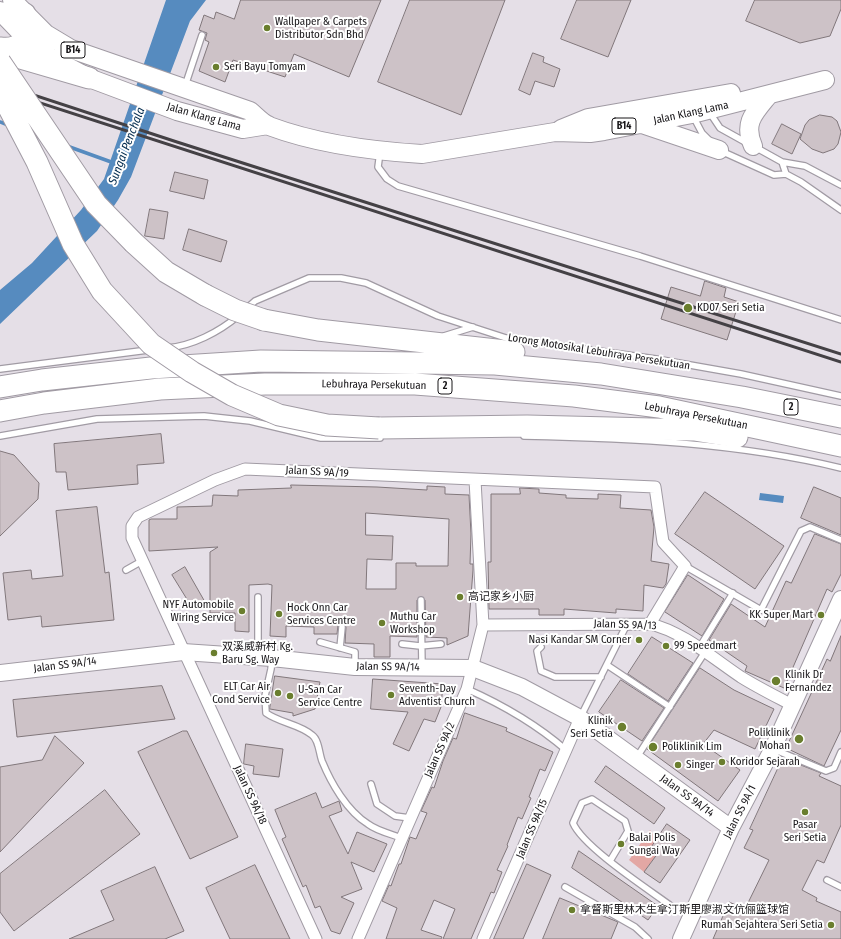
<!DOCTYPE html>
<html>
<head>
<meta charset="utf-8">
<style>
  body { margin:0 }
  canvas { display:block; background:#e5dfe7 }
</style>
</head>
<body>
<canvas width="841" height="939"></canvas>
<script>
const c = document.querySelector('canvas').getContext('2d');
c.lineJoin = 'round';
function fillPath(path, color) { c.fillStyle = color; c.fill(path, 'evenodd'); }
function stroke(path, color, width, dash) { c.strokeStyle = color; c.lineWidth = width; c.lineCap = dash ? 'butt' : 'round'; c.setLineDash(dash || []); c.stroke(path); }
function drawText(font, color, halo, rows, align = 'center') {
  c.font = font + ' "Fira Sans Condensed","Noto Sans SC",sans-serif'; c.lineWidth = 4; c.setLineDash([]); c.textBaseline = 'middle'; c.strokeStyle = halo; c.fillStyle = color; for (const [text, x, y, turn = 0] of rows) {
    c.save(); c.translate(x, y); c.rotate((+turn || 0) * Math.PI / 180); c.textAlign = isNaN(turn) ? turn : align; if (halo) c.strokeText(text, 0, 0); c.fillText(text, 0, 0); c.restore();
  }
}
fillPath(new Path2D(`
  M650,830L657,839L651,848L658,853L644,872L629,860Z`), '#e3a7a4');
fillPath(new Path2D(`
  M166,0H206L190,21L131,177L118,200L97,231L0,324V290L32,263L81,210L104,179Z
  M760,493L784,496L783,503L759,500Z`), '#568bbf');
stroke(new Path2D(`
  M0,122L8,125
  M67,146L114,163`), '#568bbf', 3.5);
const building = new Path2D(`
  M241,0H381L349,77L294,54L285,77L233,60L225,82L199,71L209,42L205,40L207,33L199,30L204,15L214,19L216,12L234,19Z
  M410,0H505L461,115L378,82Z
  M577,0H631L608,57L561,39Z
  M755,0H841V9L830,36L800,43L746,21Z
  M533,53L544,57L543,62L560,69L554,87L535,81L530,95L519,90Z
  M820,115L832,117L837,121L841,132L838,144L834,149L823,153L812,149L800,139L805,125L809,120Z
  M782,124L801,134L792,154L772,144Z
  M175,172L208,180L204,199L170,191Z
  M150,209L168,212L164,239L145,236Z
  M189,229L227,241L221,262L183,250Z
  M705,281L726,288L724,297L739,302L727,340L661,319L671,287L700,296Z
  M161,434L164,463L137,465L138,484L68,490L66,472H56L54,444Z
  M0,451L14,455L39,483L38,499L0,536Z
  M291,485L377,487L427,490V486L445,487V494L469,495L471,534L470,564H473V570L468,636L447,645V638L426,637L425,600L421,596L417,600V637L390,636V657H374V644L345,643L346,627L343,623L338,625L337,634H314V627L286,626V637L270,636L272,585L268,584L249,585V632L235,631V613H210V552L218,547L149,551V520L151,519H177V507L212,506L213,495L238,496V490L291,488ZM366,513L449,519L448,566H416V563H396V589H366L367,559L392,560L393,536L366,535Z
  M814,487L841,498V535L801,518Z
  M520,488L539,489V493L566,495V498L598,499V494L621,495L620,508L651,510L654,527L651,561L669,564L666,584L663,588L644,585L643,611L616,609V613L564,609V615H539V609H489L488,562H491V494H520Z
  M705,492L784,546L755,589L675,534Z
  M97,507L105,573L109,572L114,620L42,627L41,616L8,620L3,573L31,570L32,579L63,576L56,511Z
  M815,534L841,544V574L832,592L827,589L784,688L745,671L747,666L709,640L731,604L765,627L786,581L791,583Z
  M185,567L205,602L193,609L172,575Z
  M688,575L724,599L702,636L665,612Z
  M841,636V730L824,766L786,748L827,659L830,661Z
  M652,637L693,663L668,701L628,674Z
  M700,668L734,690L774,709L755,749L714,730L703,744L740,770L718,801L647,749Z
  M275,676L320,682L315,709L293,716V713L270,709Z
  M373,679L443,684L441,707L435,722L424,719L409,751L393,744L408,712L371,709Z
  M621,680L664,708L642,741L599,712Z
  M162,686L175,719L17,737L13,700Z
  M465,713L507,728L506,731L553,752L545,771L540,769L529,797L531,798L522,819L518,817L507,845L508,846L497,870L502,872L494,893L491,892L471,939H443L455,909L434,900L421,930L442,937L441,939H386L397,908L382,901L389,885L391,886L399,864H401L410,837L416,839L427,813L421,811L432,787L434,788L443,761L453,738L456,739Z
  M183,731H187L238,837L190,859L138,752Z
  M55,736L84,763L0,852V767L42,760Z
  M246,744L283,749L279,777L253,774L254,766L244,764Z
  M783,758L821,773L819,776L841,786V825L824,863L817,860L802,890L817,898L816,901L841,912V939H713L729,902L745,909L769,860L744,848L753,830L750,829Z
  M606,766L665,808L654,824L595,782Z
  M105,790L140,834L14,931L0,912V874Z
  M316,793L322,808L339,801L342,811L329,816L348,854L357,832L387,844L374,872L351,862L362,889L341,897L354,903L340,934L331,931L320,906L315,908L306,885L303,887L282,839L286,837L275,810Z
  M667,824L690,840L660,883L644,872L658,853L651,848Z
  M579,851L658,906L648,920L572,868Z
  M527,864L551,875L523,939H494Z
  M255,865L290,939H230L206,888Z
  M155,867L184,931L165,939H69L114,920L101,891Z
  M560,898L618,922L611,939H543Z`);
fillPath(building, '#cdc2c7');
stroke(building, '#81777b', 1);
const lane = new Path2D(`
  M185,86L202,35
  M710,113L720,128L747,143
  M693,116L702,133L710,141
  M755,147L782,162L786,174
  M721,151L774,175L786,174L801,182L841,210
  M380,152L378,167L387,179L398,186L640,256L841,320
  M782,162L805,166L841,185
  M246,309L255,301L309,278H341L366,283L438,316L506,338L656,359L741,374L841,396
  M444,336L473,327
  M167,348C192,346 219,332 238,316
  M0,369L148,350
  M0,436L97,419L204,416L250,421L321,438H380
  M524,436C630,438 738,443 841,468
  M685,566L761,610L801,531L810,527L841,540
  M126,570L142,561
  M258,597V656
  M421,600L422,667
  M320,642L355,652V666
  M402,644L420,646L441,644
  M541,647L537,651L541,671L555,677H601
  M340,648L342,627
  M699,648L733,593
  M272,659L271,669L265,696L266,713C280,723 299,724 312,735C319,740 319,753 322,761C331,783 347,811 368,824C377,831 391,834 402,838
  M607,665L670,707
  M467,689C503,705 536,724 566,750
  M581,716L627,624
  M773,749L826,771L834,768L841,752
  M637,757L705,652
  M371,784L377,804L395,816L410,818
  M610,861L628,831L625,821L592,799L582,803L573,823C583,847 648,889 671,906
  M827,880L841,887
  M565,887L635,927L648,939`);
const street = new Path2D(`
  M483,625L650,624C682,631 714,659 741,677C757,687 775,696 792,705
  M316,939L132,538V526L138,517L215,480L245,469L655,487L663,542L685,566L650,624
  M358,939L467,689L483,625L475,480
  M483,939L580,718`);
const secondary = new Path2D(`
  M0,673L183,652L272,658L355,667L473,668L522,687L580,718L731,828
  M681,939L731,828L773,748L841,599`);
const primary = new Path2D(`
  M12,0L46,34L71,49L250,111C256,116 262,123 269,126C317,144 372,151 422,154L555,132L590,133L604,131L692,114L825,80
  M0,11L26,38L49,57L89,78L177,111L243,129L268,125
  M642,124L719,150
  M561,129L588,118L731,93
  M753,146C743,123 754,113 768,96`);
const highway = new Path2D(`
  M0,48C24,51 31,34 25,14
  M0,52L89,78
  M134,243L166,272L205,295
  M264,320L318,330L514,352
  M0,387L42,380L151,368L261,361L495,364L601,374L742,397L841,417
  M0,411L44,403L160,389L265,384H415L574,396L659,407L841,446
  M379,428L527,426L694,430L737,437`);
stroke(lane, '#a19ba4', 8);
stroke(street, '#a19ba4', 13);
stroke(secondary, '#a19ba4', 18);
stroke(primary, '#a19ba4', 20);
stroke(highway, '#a19ba4', 23);
stroke(lane, '#fff', 5.5);
stroke(street, '#fff', 11);
stroke(secondary, '#fff', 16);
stroke(primary, '#fff', 18);
stroke(highway, '#fff', 21);
stroke(new Path2D(`
  M0,84L177,142L841,354
  M0,90L841,362`), '#444145', 3);
const highwayBridge = new Path2D(`
  M0,62L96,204L134,243
  M0,91L37,162L73,244L102,291L151,344L192,372L232,395L279,415L327,425L379,428
  M205,295L235,310L264,320`);
stroke(highwayBridge, '#a19ba4', 23, []);
stroke(highwayBridge, '#fff', 21);
for (const [x, y, r, color] of [
  [267,28,4,"#6a7e2e"],
  [216,67,4,"#6a7e2e"],
  [688,308,5,"#6a7e2e"],
  [460,597,4,"#6a7e2e"],
  [242,611,4,"#6a7e2e"],
  [279,614,4,"#6a7e2e"],
  [821,615,4,"#6a7e2e"],
  [382,623,4,"#6a7e2e"],
  [639,640,4,"#6a7e2e"],
  [666,646,4,"#6a7e2e"],
  [214,653,4,"#6a7e2e"],
  [776,681,5,"#6a7e2e"],
  [278,693,4,"#6a7e2e"],
  [391,695,4,"#6a7e2e"],
  [290,696,4,"#6a7e2e"],
  [622,727,5,"#6a7e2e"],
  [799,739,5,"#6a7e2e"],
  [653,747,5,"#6a7e2e"],
  [722,762,4,"#6a7e2e"],
  [678,765,4,"#6a7e2e"],
  [805,812,4,"#6a7e2e"],
  [621,844,4,"#6a7e2e"],
  [572,910,4,"#6a7e2e"],
  [831,925,4,"#6a7e2e"]
]) { const dot = new Path2D(); dot.arc(x, y, r, 0, 2 * Math.PI); c.fillStyle = color; c.fill(dot); stroke(dot, '#fff', 1.5); }
for (const [x, y, w] of [
  [73,50,24],
  [624,126,24],
  [445,386,14],
  [791,407,14]
]) { const box = new Path2D(); box.roundRect(x - w / 2, y - 8, w, 16, 3); c.fillStyle = '#fff'; c.fill(box); stroke(box, '#181619', 1); }
drawText('bold 10px', '#181619', null, [
  ["B14",73,50],
  ["B14",624,126],
  ["2",445,386],
  ["2",791,407]
]);
drawText('11px', '#181619', '#fff', [
  ["Wallpaper & Carpets",275,22],
  ["Distributor Sdn Bhd",275,35],
  ["Seri Bayu Tomyam",224,67],
  ["KD07 Seri Setia",697,308],
  ["高记家乡小厨",468,597],
  ["NYF Automobile",234,605,"right"],
  ["Wiring Service",234,618,"right"],
  ["Hock Onn Car",287,608],
  ["Services Centre",287,621],
  ["KK Super Mart",813,615,"right"],
  ["Muthu Car",390,617],
  ["Workshop",390,630],
  ["Nasi Kandar SM Corner",631,640,"right"],
  ["99 Speedmart",674,646],
  ["双溪威新村 Kg.",222,647],
  ["Baru Sg. Way",222,660],
  ["Klinik Dr",785,675],
  ["Fernandez",785,688],
  ["ELT Car Air",270,687,"right"],
  ["Cond Service",270,700,"right"],
  ["Seventh-Day",399,689],
  ["Adventist Church",399,702],
  ["U-San Car",298,690],
  ["Service Centre",298,703],
  ["Klinik",613,721,"right"],
  ["Seri Setia",613,734,"right"],
  ["Poliklinik",790,733,"right"],
  ["Mohan",790,746,"right"],
  ["Poliklinik Lim",662,747],
  ["Koridor Sejarah",730,762],
  ["Singer",686,765],
  ["Pasar",805,825,"center"],
  ["Seri Setia",805,838,"center"],
  ["Balai Polis",629,838],
  ["Sungai Way",629,851],
  ["拿督斯里林木生拿汀斯里廖淑文伉俪篮球馆",580,910],
  ["Rumah Sejahtera Seri Setia",823,925,"right"]
], 'left');
drawText('11px', '#181619', '#fff', [
  ["Jalan Klang Lama",691,113,-12],
  ["Jalan Klang Lama",204,117,16],
  ["Lorong Motosikal Lebuhraya Persekutuan",599,352,9],
  ["Lebuhraya Persekutuan",374,385,1],
  ["Lebuhraya Persekutuan",696,416,11],
  ["Jalan SS 9A/19",317,472,3],
  ["Jalan SS 9A/13",625,625,2],
  ["Jalan SS 9A/14",65,665,-7],
  ["Jalan SS 9A/14",388,667,1],
  ["Jalan SS 9A/2",440,750,-66],
  ["Jalan SS 9A/18",250,795,65],
  ["Jalan SS 9A/14",687,796,36],
  ["Jalan SS 9A/1",740,812,-63],
  ["Jalan SS 9A/15",532,829,-67]
]);
drawText('italic 12px', '#032c4f', '#fff', [
  ["Sungai Penchala",127,146,-69]
]);
</script>
</body>
</html>
